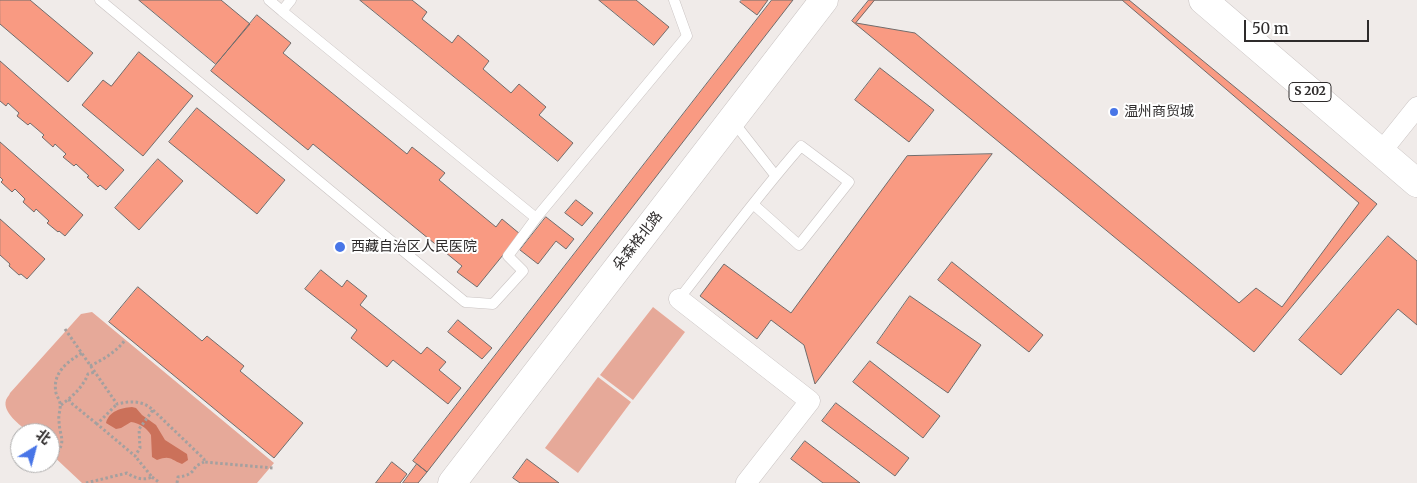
<!DOCTYPE html>
<html>
<head>
<meta charset="utf-8">
<style>
  body { margin:0 }
  #map { position:relative; width:1417px; height:483px; overflow:hidden; background:#f0ebe9; font-family:Merriweather,"Noto Sans SC",serif }
  canvas { display:block }
  .north { position:absolute; left:10px; top:423px; width:50px; height:50px; box-sizing:border-box; background:#fff; border:1px solid #abaaaa; border-radius:50%; rotate:37deg; font-size:14px; font-weight:700; line-height:20px; text-align:center; color:#2e2b2b }
  .north::after { content:''; display:block; margin:auto; width:18px; height:22px; background:#4875e7; clip-path:polygon(50% 0,100% 100%,50% 72%,0 100%) }
  .scale { position:absolute; left:1244px; top:20px; width:125px; height:22px; box-sizing:border-box; border:2px solid #2e2b2b; border-top:0; padding-left:6px; font-size:15px; line-height:18px; white-space:nowrap; color:#2e2b2b; -webkit-text-stroke:4px #fff; paint-order:stroke }
</style>
</head>
<body>
<div id="map">
<canvas width="1417" height="483"></canvas>
<div class="north">北</div>
<div class="scale">50 m</div>
</div>
<script>
const c = document.querySelector('canvas').getContext('2d');
c.lineJoin = 'round';
function fillPath(path, color) { c.fillStyle = color; c.fill(path, 'evenodd'); }
function stroke(path, color, width, dash) { c.strokeStyle = color; c.lineWidth = width; c.lineCap = dash ? 'butt' : 'round'; c.setLineDash(dash || []); c.stroke(path); }
function drawText(font, color, halo, rows, align = 'center') {
  c.font = font + ' Merriweather,"Noto Sans SC",serif'; c.lineWidth = 4; c.setLineDash([]); c.textBaseline = 'middle'; c.strokeStyle = halo; c.fillStyle = color; for (const [text, x, y, turn = 0] of rows) {
    c.save(); c.translate(x, y); c.rotate((+turn || 0) * Math.PI / 180); c.textAlign = isNaN(turn) ? turn : align; if (halo) c.strokeText(text, 0, 0); c.fillText(text, 0, 0); c.restore();
  }
}
fillPath(new Path2D(`
  M653,307L685,332L633,400L600,375Z
  M92,312L274,463L257,483H82L50,453V433H29C21,425 2,413 6,400C6,399 10,394 10,393L81,314Z
  M598,377L631,402L578,473L545,448Z`), '#e6a999');
fillPath(new Path2D(`
  M132,407L136,408L142,415L156,425L165,440L187,454L188,460L182,464C170,459 170,455 157,460L152,457L151,435C147,428 139,423 131,422L121,428L116,429L106,423C109,411 121,408 132,407Z`), '#cb715a');
const building = new Path2D(`
  M0,0H30L93,53L68,82L0,24Z
  M139,0H221L250,24L216,64Z
  M360,0H412L427,12L422,19L452,43L458,35L489,61L483,69L511,93L519,84L546,107L539,115L573,143L558,161Z
  M599,0H636L669,27L654,45Z
  M742,0H768L757,15L740,2Z
  M772,0H793L427,472L413,461Z
  M869,0H1129L1377,204L1254,352L852,21Z
  M875,0H1122L1359,203L1282,307L1256,288L1239,303L915,33L856,23Z
  M257,15L291,43L283,53L407,154L412,147L445,173L439,180L496,227L502,219L520,234L477,287L457,272L462,266L313,144L308,150L211,71Z
  M139,52L193,96L143,156L82,105L103,80L111,86Z
  M0,61L124,170L106,190L100,185L98,187L87,177L89,176L76,164L74,166L63,157L66,154L55,144L53,147L42,137L44,135L30,123L28,125L17,116L19,113L8,103L6,106L0,101Z
  M880,68L934,110L909,142L855,100Z
  M197,108L285,180L257,214L169,142Z
  M0,142L83,215L65,236L59,231L58,232L47,223L49,221L36,209L34,212L23,202L25,199L15,189L12,192L1,182L3,180L0,177Z
  M992,154L815,384L804,345L771,320L757,339L700,296L724,264L791,313L907,156Z
  M158,159L183,181L139,230L115,208Z
  M576,200L593,213L582,226L565,213Z
  M546,217L574,239L566,249L556,241L538,264L520,250Z
  M0,219L45,259L27,279L21,274L19,275L9,266L10,264L0,255Z
  M1388,236L1417,261V325L1398,309L1341,375L1299,340Z
  M952,262L1043,335L1029,352L938,280Z
  M321,270L342,287L347,280L367,296L360,305L421,354L427,347L446,362L439,370L461,388L448,404L393,360L387,367L351,338L357,330L305,289Z
  M138,287L202,341L207,336L244,366L240,371L303,423L274,458L109,322Z
  M910,296L981,345L948,393L877,343Z
  M458,320L492,348L482,359L448,332Z
  M870,361L940,416L923,438L853,382Z
  M836,403L909,458L895,476L822,421Z
  M805,441L860,483H823L791,459Z
  M527,459L559,483H520L513,478Z
  M392,462L407,474L400,483H376Z
  M417,464L427,472L418,483H403Z`);
fillPath(building, '#f99a82');
stroke(building, '#716c6b', 1);
const lane = new Path2D(`
  M100,0L465,302L493,304L523,271L508,256L536,218L282,11
  M269,0L282,11L291,0
  M732,120L775,175
  M536,218L687,36L674,0
  M679,299C719,248 758,195 801,146L849,182L799,245L753,204`);
const street = new Path2D(`
  M1381,152L1417,107
  M679,299L810,401L746,483`);
const secondary = new Path2D(`
  M452,483L824,0`);
const primary = new Path2D(`
  M1203,0L1417,183`);
stroke(lane, '#c8c2c1', 11);
stroke(street, '#c8c2c1', 21);
stroke(secondary, '#c8c2c1', 29);
stroke(primary, '#c8c2c1', 29);
stroke(new Path2D(`
  M65,329L117,404C130,401 142,400 153,410L139,429L140,448L135,456L97,424L117,404
  M90,366C104,359 116,352 125,340
  M69,399L70,402L97,424
  M61,405C72,397 83,387 88,374L95,372
  M153,410L204,459V462L273,468
  M54,456C68,441 59,437 59,420C58,415 61,409 60,404C60,400 57,397 56,393C52,373 67,362 82,353
  M152,477L160,483
  M86,483L127,473C135,478 143,481 152,477L135,456
  M177,483L178,477C187,476 192,474 196,466L204,462`), '#a4a09f', 3, [2.5, 2.5]);
stroke(lane, '#fff', 10);
stroke(street, '#fff', 20);
stroke(secondary, '#fff', 28);
stroke(primary, '#fff', 28);
for (const [x, y, r, color] of [
  [1114,112,5,"#4875e7"],
  [340,247,6,"#4875e7"]
]) { const dot = new Path2D(); dot.arc(x, y, r, 0, 2 * Math.PI); c.fillStyle = color; c.fill(dot); stroke(dot, '#fff', 2); }
for (const [x, y, w] of [
  [1310,92,42]
]) { const box = new Path2D(); box.roundRect(x - w / 2, y - 9.5, w, 19, 4); c.fillStyle = '#fff'; c.fill(box); stroke(box, '#2e2b2b', 1); }
drawText('bold 12px', '#2e2b2b', null, [
  ["S 202",1310,92]
]);
drawText('14px', '#2e2b2b', '#fff', [
  ["温州商贸城",1124,112],
  ["西藏自治区人民医院",351,247]
], 'left');
drawText('14px', '#2e2b2b', '#fff', [
  ["朵森格北路",638,241,-52]
]);
</script>
</body>
</html>
